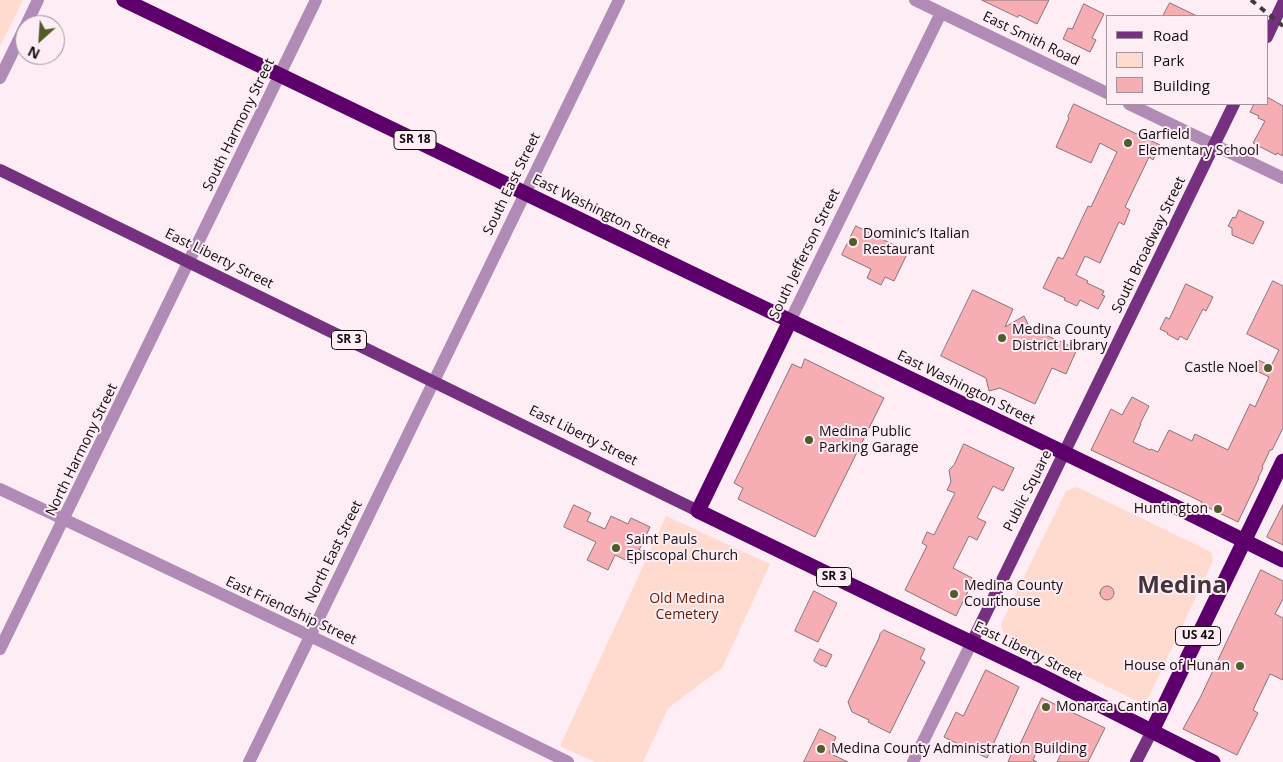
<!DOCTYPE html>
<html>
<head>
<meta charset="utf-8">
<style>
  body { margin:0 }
  #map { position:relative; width:1283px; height:762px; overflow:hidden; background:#feedf5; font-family:"Open Sans",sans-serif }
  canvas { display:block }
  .legend { position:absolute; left:1106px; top:15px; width:162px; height:90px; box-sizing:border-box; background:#feedf5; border:1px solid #a09399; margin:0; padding:6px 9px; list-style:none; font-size:15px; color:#130c0f }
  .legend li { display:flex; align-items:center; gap:10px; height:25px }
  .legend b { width:25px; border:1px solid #a09399 }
  .north { position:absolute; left:15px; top:15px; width:50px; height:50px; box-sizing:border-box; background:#feedf5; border:1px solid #a09399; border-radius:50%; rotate:206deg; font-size:14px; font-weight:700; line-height:20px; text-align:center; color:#130c0f }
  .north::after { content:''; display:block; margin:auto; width:18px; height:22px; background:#535b29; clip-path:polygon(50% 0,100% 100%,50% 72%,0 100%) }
</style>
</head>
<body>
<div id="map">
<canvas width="1283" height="762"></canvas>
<ul class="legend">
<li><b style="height:6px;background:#753180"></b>Road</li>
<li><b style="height:14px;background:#ffdbcf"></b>Park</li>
<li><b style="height:14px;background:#f6adb4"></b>Building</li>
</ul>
<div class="north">N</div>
</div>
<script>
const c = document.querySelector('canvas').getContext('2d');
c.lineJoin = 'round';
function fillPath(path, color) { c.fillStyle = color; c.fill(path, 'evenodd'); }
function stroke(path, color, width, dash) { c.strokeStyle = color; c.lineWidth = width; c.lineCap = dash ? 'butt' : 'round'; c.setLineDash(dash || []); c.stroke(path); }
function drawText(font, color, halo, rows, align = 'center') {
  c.font = font + ' "Open Sans",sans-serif'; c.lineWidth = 4; c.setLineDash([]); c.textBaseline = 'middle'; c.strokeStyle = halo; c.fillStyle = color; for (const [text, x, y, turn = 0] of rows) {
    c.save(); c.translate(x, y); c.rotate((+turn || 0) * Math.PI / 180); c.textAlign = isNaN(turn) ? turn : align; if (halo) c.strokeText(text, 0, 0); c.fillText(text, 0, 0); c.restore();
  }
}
fillPath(new Path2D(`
  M0,0H23L0,46Z
  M1077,487L1211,552L1213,561L1148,698L1139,702L1004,636L1001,624L1066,491Z
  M666,516L770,564L722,668L668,708L643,762H595L560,746Z`), '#ffdbcf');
const building = new Path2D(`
  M982,0H1049L1037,24L1019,15L1018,17Z
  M1170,3L1197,16H1163Z
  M1084,4L1104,14L1092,38L1096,40L1090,52L1063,39L1068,28L1072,29Z
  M1267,97L1283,106V156L1277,153L1276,155L1253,143L1265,121L1258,118L1259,116L1250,112L1254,104H1267Z
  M1074,104L1160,145L1153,160L1149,157L1125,207L1130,210L1124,225L1119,222L1100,263L1085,256L1076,275L1088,281L1087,283L1104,291L1102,295L1105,296L1098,309L1080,300L1077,306L1064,300L1065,298L1043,288L1058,257L1063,259L1088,206L1091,207L1117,152L1100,143L1091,163L1056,147L1069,118L1068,117Z
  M1239,210L1264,222L1253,244L1232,235V228L1228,226L1233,217L1235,218Z
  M856,226L908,252L894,281L885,277L881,285L867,278L871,269L842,255Z
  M1273,281L1283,286V428L1272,450H1270L1262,467L1263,468L1258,478H1259L1238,522L1201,504L1202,502L1192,497L1091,450L1111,409L1122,415L1132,397L1149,406L1140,424H1141L1133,442L1150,450L1151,449L1158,452L1169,430L1192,441L1195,434L1228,450L1250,404L1255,407L1269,377L1253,369L1258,360L1271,366L1279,350L1247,334Z
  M1186,284L1213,297L1206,311L1203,309L1187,340L1180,336L1178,340L1167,334L1168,333L1160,329L1166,317L1169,319Z
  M973,290L1013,309L1005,327L1024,316L1030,328L1077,349L1066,374L1052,368L1035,404L1000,388L989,391L986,378L941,356Z
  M805,359L884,398L815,537L738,499L743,488L734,483L792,364L801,368Z
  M964,444L1014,468L1003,491L993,486L977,518L986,522L977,540L969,536L953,568L974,579L956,616L905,590L927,546L922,543L927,532L934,535L955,493L947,490L951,482L949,470L954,465Z
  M574,505L591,513L587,521L605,529L611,516L628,524L631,518L650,527L639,550L643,551L636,565L615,555L608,570L587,560L596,542L564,527Z
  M1283,505V545L1267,537Z
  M1261,570L1283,581V599L1275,614L1283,618V680L1270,674L1253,710L1258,713L1237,755L1183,729L1200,698Z
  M1100 593a7 7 0 1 1 14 0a7 7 0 1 1-14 0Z
  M814,591L837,603L818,642L795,631Z
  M884,630L925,649L920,659L925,662L890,733L868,722L869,720L852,712L848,702L879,638L880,634Z
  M820,649L832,655L826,667L822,665V666L814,661Z
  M986,670L1019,687L987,758L944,737L956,712L963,716Z
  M1042,698L1105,728L1088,762H1057L1061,754L1040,744L1033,760L1037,762H1008L1013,750L1016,752Z
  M820,729L836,737L829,753L848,762H804Z`);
fillPath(building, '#f6adb4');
stroke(building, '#887475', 1);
stroke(new Path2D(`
  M915,0L1107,93
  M26,25L38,0
  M0,78L25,27
  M1129,104L1283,178
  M790,321L941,13
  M0,489L327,644L568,762
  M0,649L316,0
  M249,762L619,0
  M913,762L972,642`), '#b08bb6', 12);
stroke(new Path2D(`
  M1267,37L1283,3
  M0,170L698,511
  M972,642L1234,104
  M1136,762L1152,731`), '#753180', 12);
stroke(new Path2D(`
  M124,0L1158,498L1283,560
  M790,321L698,511L890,604L1042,676L1213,762
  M1152,731L1283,461`), '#5e006c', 15);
stroke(new Path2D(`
  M1251,0L1283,26`), '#433a3e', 4, [6, 6]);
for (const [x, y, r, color] of [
  [1128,143,5,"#535b29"],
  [853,242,5,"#535b29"],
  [1002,338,5,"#535b29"],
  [1268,368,5,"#535b29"],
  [809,440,5,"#535b29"],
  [1218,509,5,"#535b29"],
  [616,548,5,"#535b29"],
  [954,594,5,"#535b29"],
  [1240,666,5,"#535b29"],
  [1046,707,5,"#535b29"],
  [821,749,5,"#535b29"]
]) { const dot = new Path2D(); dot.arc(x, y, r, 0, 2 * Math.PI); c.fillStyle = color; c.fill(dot); stroke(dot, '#feedf5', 2); }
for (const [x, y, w] of [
  [415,140,42],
  [349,340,35],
  [834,577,35],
  [1198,636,45]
]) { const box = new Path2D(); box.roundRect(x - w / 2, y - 9.5, w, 19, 4); c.fillStyle = '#feedf5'; c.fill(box); stroke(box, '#130c0f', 1); }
drawText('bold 12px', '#130c0f', null, [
  ["SR 18",415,140],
  ["SR 3",349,340],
  ["SR 3",834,577],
  ["US 42",1198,636]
]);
drawText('14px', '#130c0f', '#feedf5', [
  ["East Smith Road",1031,39,26],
  ["South Harmony Street",239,125,-64],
  ["South East Street",512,184,-64],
  ["East Washington Street",601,212,26],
  ["South Broadway Street",1149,245,-64],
  ["South Jefferson Street",805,254,-64],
  ["East Liberty Street",219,259,26],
  ["East Washington Street",966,388,26],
  ["East Liberty Street",583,436,26],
  ["North Harmony Street",82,450,-64],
  ["Public Square",1028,491,-63],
  ["North East Street",334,552,-64],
  ["East Friendship Street",291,611,25],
  ["East Liberty Street",1028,652,26]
]);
drawText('14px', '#130c0f', '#feedf5', [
  ["Garfield",1138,135],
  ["Elementary School",1138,151],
  ["Dominic’s Italian",863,234],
  ["Restaurant",863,250],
  ["Medina County",1012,330],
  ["District Library",1012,346],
  ["Castle Noel",1258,368,"right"],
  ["Medina Public",819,432],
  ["Parking Garage",819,448],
  ["Huntington",1208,509,"right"],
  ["Saint Pauls",626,540],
  ["Episcopal Church",626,556],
  ["Medina County",964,586],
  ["Courthouse",964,602],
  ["House of Hunan",1230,666,"right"],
  ["Monarca Cantina",1056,707],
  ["Medina County Administration Building",831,749]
], 'left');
drawText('14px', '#651d01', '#feedf5', [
  ["Old Medina",687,599],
  ["Cemetery",687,615]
]);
drawText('bold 24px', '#43333b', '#feedf5', [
  ["Medina",1182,586]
]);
</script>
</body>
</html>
